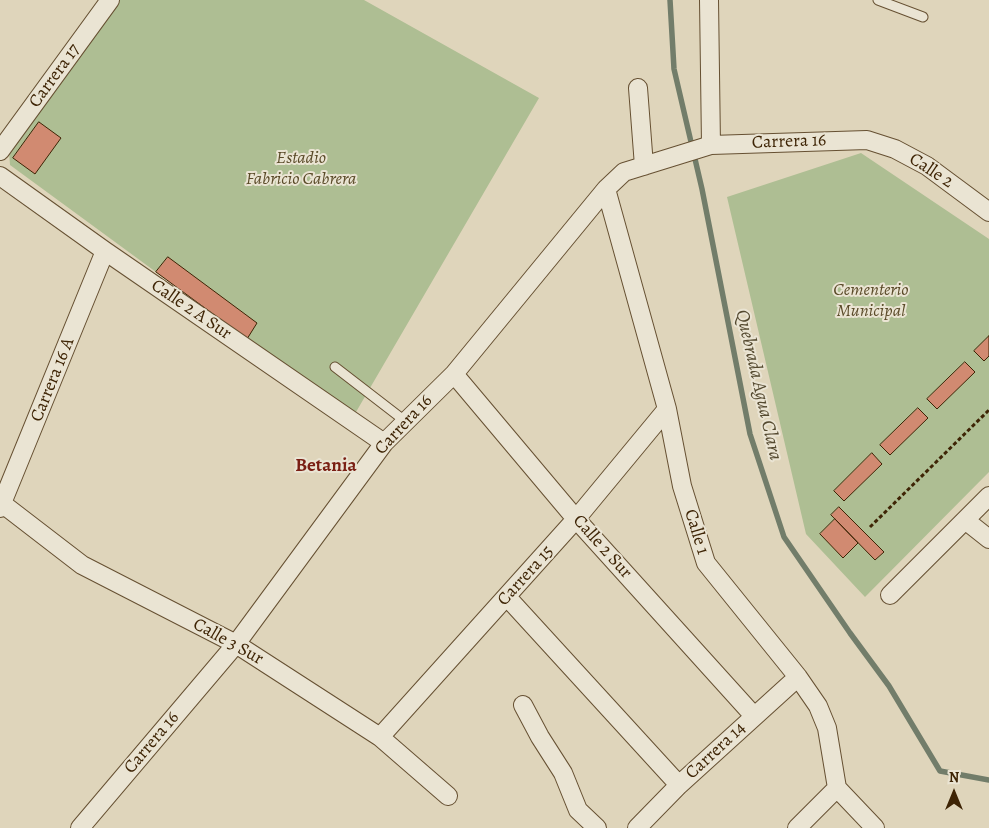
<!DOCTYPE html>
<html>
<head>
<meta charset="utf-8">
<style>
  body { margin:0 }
  #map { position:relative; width:989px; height:828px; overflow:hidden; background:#dfd5bb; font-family:Alegreya,serif }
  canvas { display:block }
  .north { position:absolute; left:929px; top:768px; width:50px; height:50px; -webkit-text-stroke:4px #eae4d3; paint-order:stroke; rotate:0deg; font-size:14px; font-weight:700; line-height:20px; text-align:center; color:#3e2405 }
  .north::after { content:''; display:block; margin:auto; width:18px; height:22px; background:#3e2405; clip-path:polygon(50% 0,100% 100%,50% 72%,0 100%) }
</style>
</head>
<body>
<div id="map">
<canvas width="989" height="828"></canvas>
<div class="north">N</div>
</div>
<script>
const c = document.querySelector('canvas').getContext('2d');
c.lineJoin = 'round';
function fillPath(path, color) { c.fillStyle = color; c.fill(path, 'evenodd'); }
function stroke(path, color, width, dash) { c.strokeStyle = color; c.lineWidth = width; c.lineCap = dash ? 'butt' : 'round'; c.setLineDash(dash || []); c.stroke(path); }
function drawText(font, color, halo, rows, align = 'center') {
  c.font = font + ' Alegreya,serif'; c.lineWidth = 4; c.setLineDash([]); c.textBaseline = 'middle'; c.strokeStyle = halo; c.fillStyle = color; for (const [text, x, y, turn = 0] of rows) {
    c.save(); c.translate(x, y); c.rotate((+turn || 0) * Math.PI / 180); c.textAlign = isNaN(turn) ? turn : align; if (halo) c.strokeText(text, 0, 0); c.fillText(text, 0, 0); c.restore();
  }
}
fillPath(new Path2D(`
  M116,0H364L539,98L356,412H347L10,165L9,151Z
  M861,153L989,239V472L865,597L806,534L727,197Z`), '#aebe93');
stroke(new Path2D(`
  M670,0L674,69L702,189L750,434L784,537L850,633L889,686L940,771L989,780`), '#727d6a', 5.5);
const building = new Path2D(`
  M39,122L61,138L35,174L13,158Z
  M168,257L257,323L247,339L156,272Z
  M989,336V356L984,361L974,351Z
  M965,362L975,372L937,409L927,399Z
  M918,408L928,418L890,455L880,445Z
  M872,453L882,464L844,501L834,491Z
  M839,507L884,552L875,560L831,515Z
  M835,519L858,543L843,558L820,534Z`);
fillPath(building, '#d18a71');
stroke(building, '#3e2405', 1);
const lane = new Path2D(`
  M878,0L923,17
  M335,367L405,421`);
const street = new Path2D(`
  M709,0L711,145
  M638,88L644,166
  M0,151L110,0
  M0,176L105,251L384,443
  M606,189L667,409L682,486L706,563L798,677L818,706L827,728L837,788L875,828
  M454,374L576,519L754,716
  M0,502L82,565L236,644L380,737L448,796
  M0,508L105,251
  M965,520L989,539
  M890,595L989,496
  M507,597L679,785
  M523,705L540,737L563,773L578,810L597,828
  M380,737L576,519L667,409
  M80,828L236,644L384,443L454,374L606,189L624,172L711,145L867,140L895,149L927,166L989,212
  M637,828L679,785L798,677
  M797,828L837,788`);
stroke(lane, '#665032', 11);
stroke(street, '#665032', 20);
stroke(new Path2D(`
  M870,527L989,410`), '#3e2405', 3, [4, 2.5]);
stroke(lane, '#eae4d3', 9);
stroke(street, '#eae4d3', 18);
drawText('18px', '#3e2405', '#eae4d3', [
  ["Carrera 17",55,76,-54],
  ["Carrera 16",789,142,-2],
  ["Calle 2",931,171,33],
  ["Calle 2 A Sur",191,310,34],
  ["Carrera 16 A",53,380,-68],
  ["Carrera 16",404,425,-47],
  ["Calle 1",696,532,73],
  ["Calle 2 Sur",602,547,48],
  ["Carrera 15",526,576,-48],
  ["Calle 3 Sur",228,642,29],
  ["Carrera 16",152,743,-50],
  ["Carrera 14",716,751,-43]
]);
drawText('italic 18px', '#5a4a28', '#eae4d3', [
  ["Estadio",301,159],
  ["Fabricio Cabrera",301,180],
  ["Cementerio",871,291],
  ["Municipal",871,312]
]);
drawText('italic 19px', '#54492f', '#eae4d3', [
  ["Quebrada Agua Clara",758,385,77]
]);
drawText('bold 19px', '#7a1f14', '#eae4d3', [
  ["Betania",326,466]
]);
</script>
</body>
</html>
